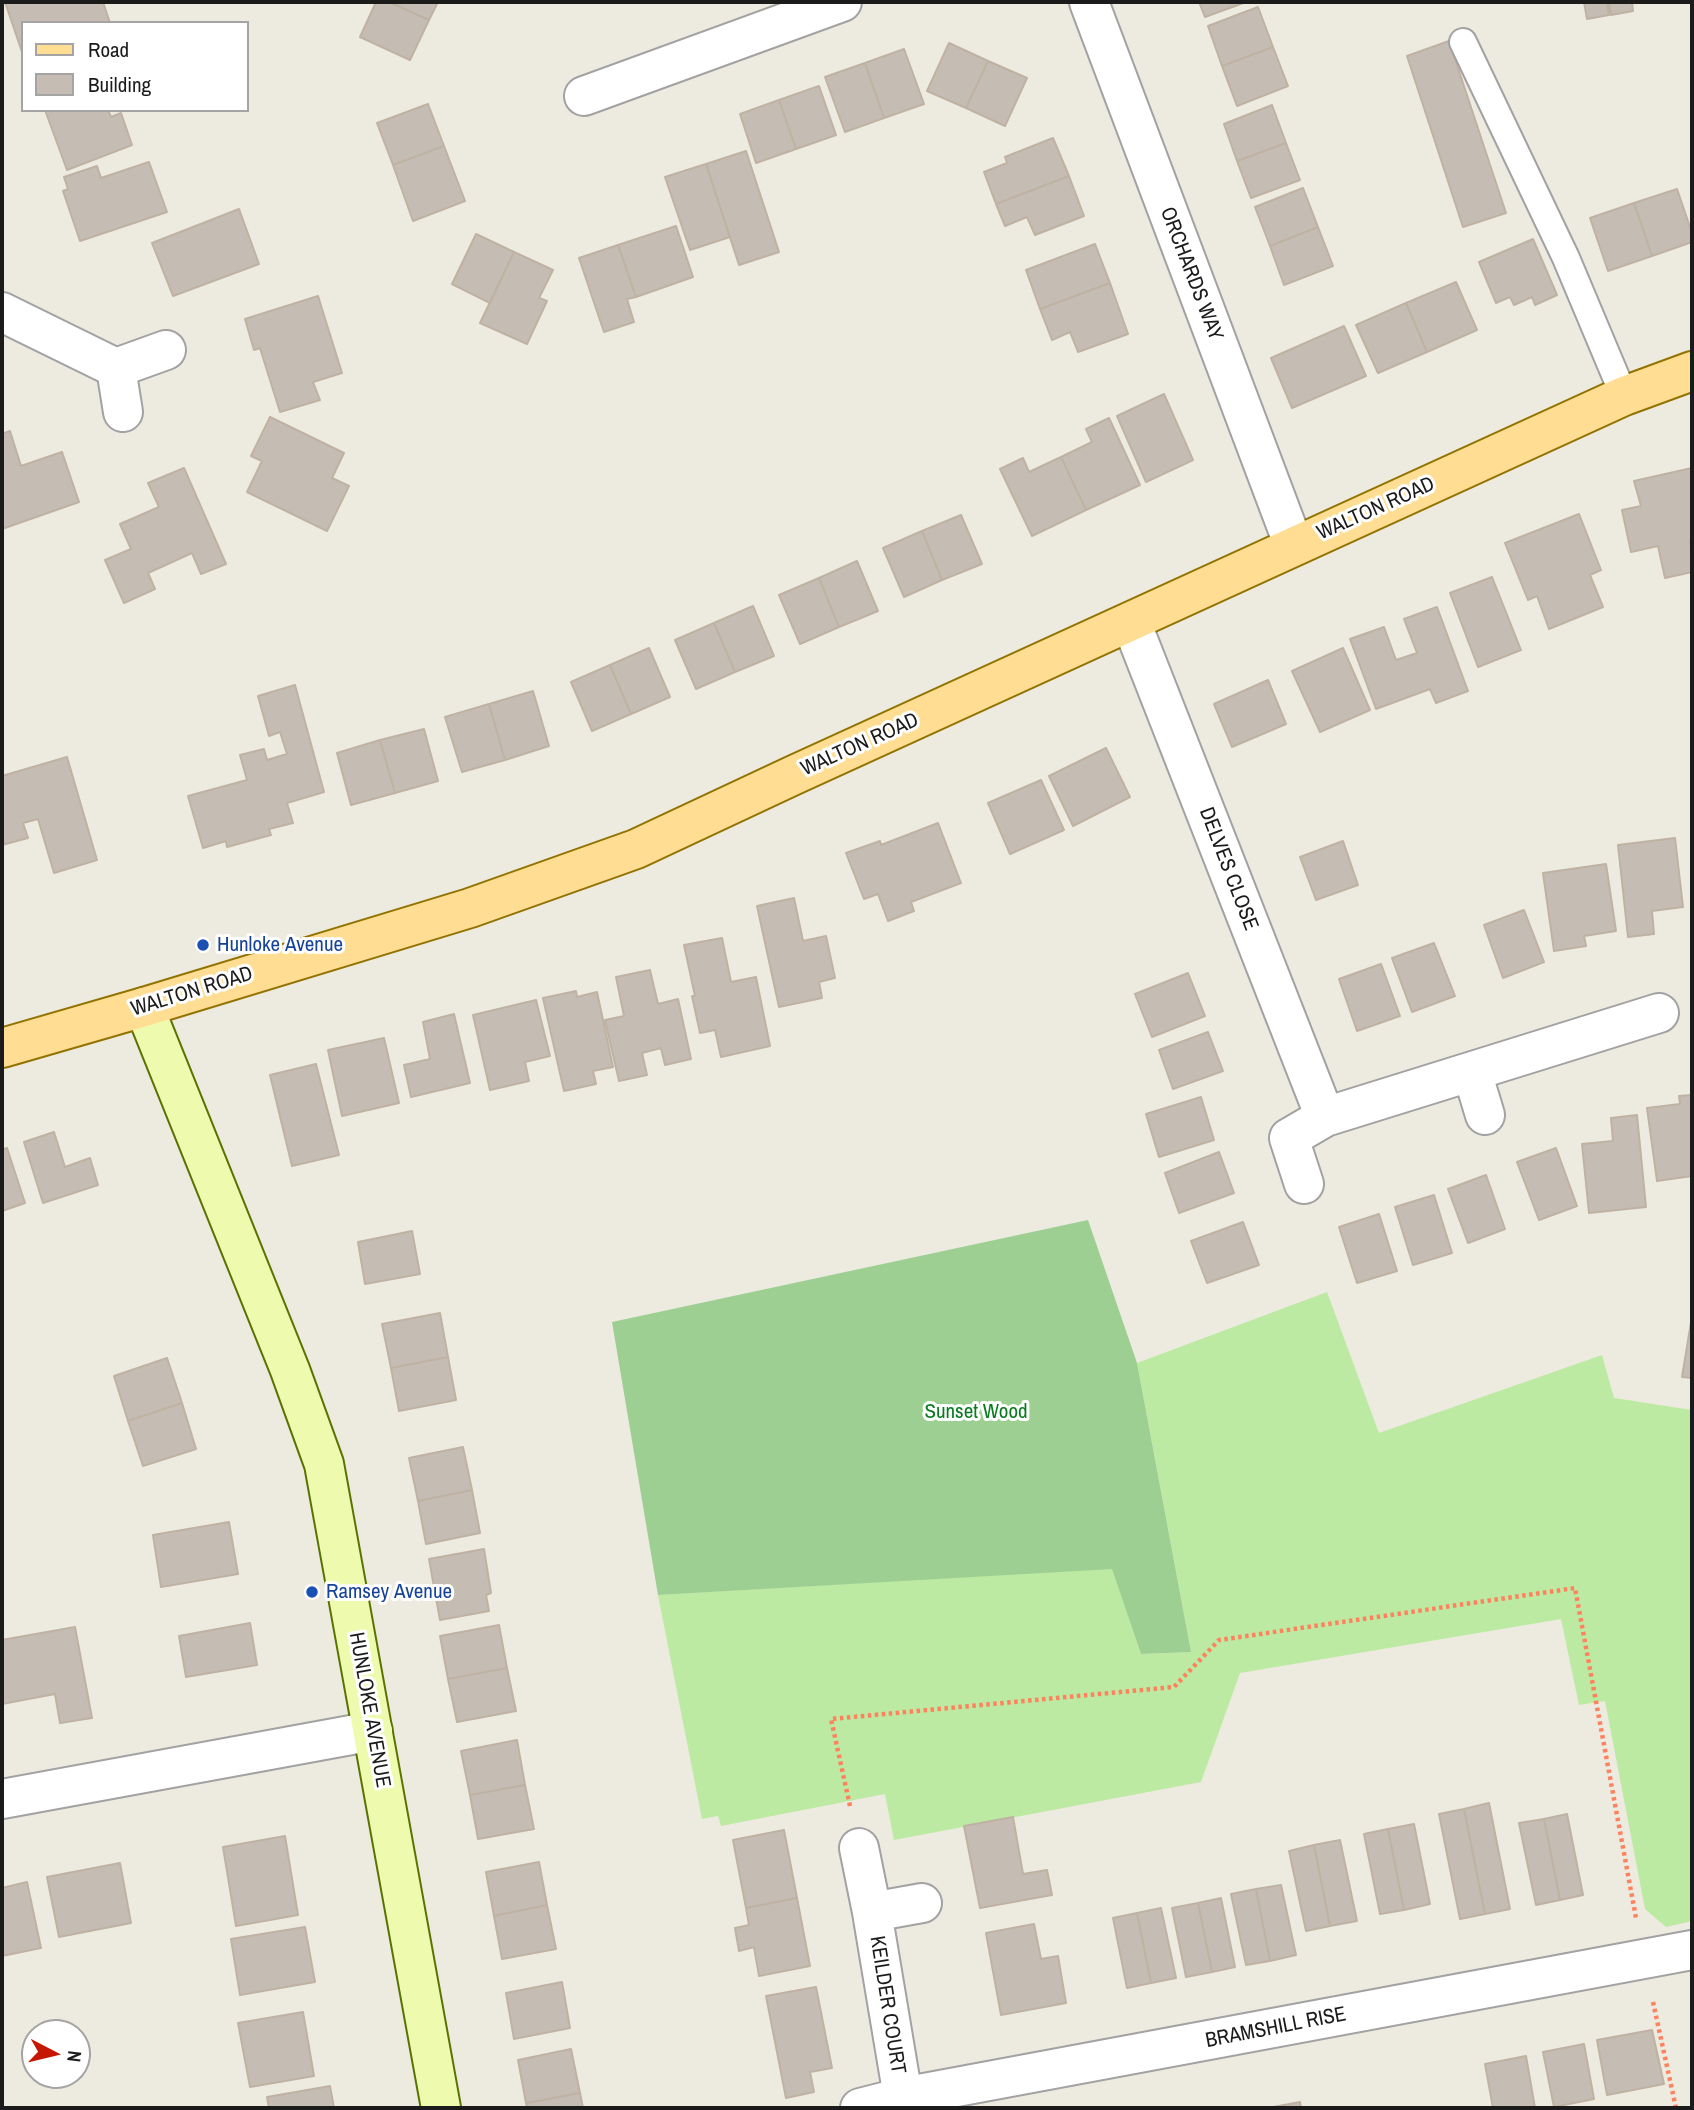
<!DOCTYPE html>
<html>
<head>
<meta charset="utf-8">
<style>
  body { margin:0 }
  #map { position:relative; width:1694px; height:2110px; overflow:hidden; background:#edeae0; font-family:"Archivo Narrow",sans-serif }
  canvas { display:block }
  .frame { position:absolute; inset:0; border:4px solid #1b1b1b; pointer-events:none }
  .legend { position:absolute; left:21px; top:21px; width:228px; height:91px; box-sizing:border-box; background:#fff; border:2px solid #a4a4a4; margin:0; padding:9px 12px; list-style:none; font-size:21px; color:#1b1b1b }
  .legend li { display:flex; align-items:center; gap:14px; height:35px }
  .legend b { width:35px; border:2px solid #a4a4a4 }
  .north { position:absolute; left:21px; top:2019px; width:70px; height:70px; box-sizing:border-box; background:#fff; border:2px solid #a4a4a4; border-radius:50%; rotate:97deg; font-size:19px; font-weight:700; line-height:28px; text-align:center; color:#1b1b1b }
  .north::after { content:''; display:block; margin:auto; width:24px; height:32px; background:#c61700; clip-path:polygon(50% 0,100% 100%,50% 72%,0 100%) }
</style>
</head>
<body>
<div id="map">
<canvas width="1694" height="2110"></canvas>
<div class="frame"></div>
<ul class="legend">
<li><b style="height:9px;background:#ffdd93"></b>Road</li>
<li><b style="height:19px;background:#c5bdb3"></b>Building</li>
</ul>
<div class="north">N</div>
</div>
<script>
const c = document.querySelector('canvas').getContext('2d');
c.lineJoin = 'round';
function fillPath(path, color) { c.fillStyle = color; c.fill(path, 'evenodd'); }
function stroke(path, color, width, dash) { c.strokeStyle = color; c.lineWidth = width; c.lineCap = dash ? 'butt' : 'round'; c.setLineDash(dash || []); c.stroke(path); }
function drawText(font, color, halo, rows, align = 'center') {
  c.font = font + ' "Archivo Narrow",sans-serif'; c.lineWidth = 6; c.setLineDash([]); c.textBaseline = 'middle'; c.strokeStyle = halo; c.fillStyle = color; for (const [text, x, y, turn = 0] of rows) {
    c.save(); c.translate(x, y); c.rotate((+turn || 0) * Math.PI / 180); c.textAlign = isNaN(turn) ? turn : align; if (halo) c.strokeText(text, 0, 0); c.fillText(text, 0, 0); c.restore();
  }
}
fillPath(new Path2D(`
  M1327,1292L1379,1433L1602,1355L1614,1398L1692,1410V1921L1666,1927L1645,1909L1605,1701L1579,1705L1561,1619L1240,1673L1201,1782L894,1840L885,1794L721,1826L718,1816L702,1819L658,1595L1112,1568L1141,1654L1191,1652L1137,1363Z`), '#bdeaa2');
fillPath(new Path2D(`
  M1088,1220L1137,1363L1191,1652L1141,1654L1112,1569L658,1595L612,1322Z`), '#9dce92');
const building = new Path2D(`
  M5,2H103L110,23H23V55Z
  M376,2H389L429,20L410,60L360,37Z
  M389,2H438L429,20Z
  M1199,2H1246L1205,17Z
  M1584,2H1607L1609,15L1587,19Z
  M1609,2H1632L1633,11L1611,15Z
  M1258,7L1273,47L1222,66L1208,26Z
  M1449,41L1506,213L1463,227L1407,56Z
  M949,43L988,61L966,108L927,91Z
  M1273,47L1288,86L1237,106L1222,66Z
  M904,49L924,104L884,118L865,63Z
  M988,61L1027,78L1005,126L966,108Z
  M865,63L884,118L845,132L825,77Z
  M819,86L836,135L796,149L779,100Z
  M779,100L796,149L756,163L740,114Z
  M428,104L444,146L393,165L377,123Z
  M1272,105L1286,143L1237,161L1224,124Z
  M45,110H108L111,117L121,113L132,145L67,170Z
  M1053,138L1069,176L996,204L984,172L1007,163L1005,157Z
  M1286,143L1300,180L1251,198L1237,161Z
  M444,146L465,201L413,221L393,165Z
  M746,151L779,252L739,265L706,164Z
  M149,162L167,212L80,241L63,191L68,189L64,177L97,166L101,178Z
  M706,164L730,237L690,250L665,177Z
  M1069,176L1084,216L1035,235L1027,217L1005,226L996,204Z
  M1303,188L1318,227L1270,246L1255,207Z
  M1677,189L1692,233V242L1652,256L1634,203Z
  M1634,203L1652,256L1608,271L1590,218Z
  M239,209L259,264L173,296L152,243Z
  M676,226L693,277L636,297L618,245Z
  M1318,227L1333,266L1284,285L1270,246Z
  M476,234L514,252L490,303L452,284Z
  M1533,239L1557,295L1535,305L1532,297L1514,305L1510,297L1496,303L1479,262Z
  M1095,244L1110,283L1040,309L1026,270Z
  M618,245L636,297L627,299L634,322L604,332L579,258Z
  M514,252L553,270L539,298L547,301L527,344L480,323Z
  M1456,282L1477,330L1427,352L1406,303Z
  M1110,283L1128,334L1078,352L1070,332L1052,340L1040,309Z
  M318,296L342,373L313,382L320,400L280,412L260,348L254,350L245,319Z
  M1406,303L1427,352L1378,373L1356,325Z
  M1344,326L1366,376L1292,408L1271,358Z
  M1164,394L1193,460L1146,482L1117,416Z
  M270,417L344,453L332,478L349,486L327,531L247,492L262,461L251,456Z
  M1109,418L1140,485L1086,510L1061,457L1092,442L1086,429Z
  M10,431L21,466L62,452L79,502L2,529V434Z
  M1061,457L1086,510L1032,536L1000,469L1023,458L1029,472Z
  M184,468L226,564L201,574L192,553L148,573L155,589L124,603L105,560L131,549L120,524L159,507L148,483Z
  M1692,468V538L1690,539L1692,572L1665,578L1658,546L1631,552L1622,510L1641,506L1634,481Z
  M1579,514L1601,570L1590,575L1603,607L1549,629L1537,596L1528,600L1505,543Z
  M961,515L982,564L942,580L922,531Z
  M922,531L942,580L904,597L883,548Z
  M857,561L878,611L839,627L819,578Z
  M1492,577L1521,650L1478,667L1450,593Z
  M819,578L839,627L800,644L779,595Z
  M753,606L774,656L735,672L714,623Z
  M1437,607L1468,691L1436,703L1430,689L1376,709L1350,639L1384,627L1396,660L1417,653L1404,619Z
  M714,623L735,672L696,689L675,640Z
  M649,648L670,697L631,714L610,665Z
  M1343,648L1370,710L1320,732L1292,671Z
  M610,665L631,714L592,731L571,682Z
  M1268,680L1286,724L1232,747L1214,704Z
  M295,685L324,792L287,803L293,823L269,829L271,835L227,847L226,841L203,848L188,796L247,780L240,755L264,749L267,760L287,754L280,732L269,736L258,696Z
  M533,691L549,746L505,760L489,704Z
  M489,704L505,760L462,772L445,717Z
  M424,729L438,781L395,793L380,740Z
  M380,740L395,793L351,805L337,753Z
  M1106,748L1130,797L1073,826L1049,776Z
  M67,757L97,860L54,873L38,819L23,823L28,838L2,845V776Z
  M1041,780L1064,830L1010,854L988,803Z
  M938,823L961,883L911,902L914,911L888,921L878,894L864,899L846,853L880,841L881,845Z
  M1675,838L1683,907L1652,911L1654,934L1628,937L1618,845Z
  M1343,841L1358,885L1316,900L1300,857Z
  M1606,864L1616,931L1584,936L1586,946L1554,951L1543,873Z
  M794,898L803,941L826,936L835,978L819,982L822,998L779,1007L757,906Z
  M1524,910L1544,962L1503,978L1484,925Z
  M722,938L731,982L756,977L770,1046L721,1057L715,1030L700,1033L692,996H695L684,945Z
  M1434,943L1455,996L1412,1012L1392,958Z
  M1381,964L1400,1016L1357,1031L1339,979Z
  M650,970L658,1004L678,999L691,1059L665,1065L661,1048L642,1053L647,1075L619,1081L605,1020L624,1016L616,977Z
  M1188,973L1205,1016L1152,1037L1135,994Z
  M576,991L577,997L597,992L613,1067L593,1071L596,1084L564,1091L543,998Z
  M536,1000L550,1056L525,1062L529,1081L490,1090L473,1015Z
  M454,1014L470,1083L411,1097L404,1065L430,1059L423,1022Z
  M1208,1032L1223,1071L1173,1089L1159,1050Z
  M384,1038L399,1103L342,1116L328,1050Z
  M316,1064L339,1155L292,1166L270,1075Z
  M1692,1095V1176L1657,1181L1647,1108L1680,1104L1679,1096Z
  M1201,1097L1214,1140L1159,1157L1146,1114Z
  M1637,1115L1646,1207L1589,1213L1582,1144L1613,1141L1611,1118Z
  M54,1132L65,1167L90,1158L98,1185L43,1203L24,1142Z
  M7,1148L25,1203L2,1211V1150Z
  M1556,1148L1577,1206L1539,1220L1517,1162Z
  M1219,1152L1234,1193L1179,1213L1165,1173Z
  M1486,1175L1505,1229L1468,1243L1448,1189Z
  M1434,1195L1452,1253L1413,1265L1395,1207Z
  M1379,1214L1397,1271L1357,1283L1339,1227Z
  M1243,1222L1259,1265L1207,1283L1191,1241Z
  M412,1231L420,1274L365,1284L358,1242Z
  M440,1313L448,1357L391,1368L382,1324Z
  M1692,1316V1378L1682,1377Z
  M448,1357L456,1400L399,1411L391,1368Z
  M167,1358L182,1403L128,1421L114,1376Z
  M182,1403L196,1449L143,1466L128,1421Z
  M463,1447L472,1490L418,1501L409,1458Z
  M472,1490L480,1533L426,1544L418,1501Z
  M229,1522L238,1574L161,1587L153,1535Z
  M484,1549L491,1593L486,1595L489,1611L440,1620L429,1559Z
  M250,1623L257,1665L186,1677L179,1636Z
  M499,1625L507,1668L448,1679L440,1636Z
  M75,1627L92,1718L60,1723L55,1694L2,1704V1640Z
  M507,1668L516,1711L457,1722L448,1679Z
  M517,1740L525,1785L470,1795L461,1751Z
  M525,1785L534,1829L478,1839L470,1795Z
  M1489,1803L1510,1909L1485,1914L1464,1809Z
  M1464,1809L1485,1914L1460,1919L1439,1814Z
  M1567,1814L1583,1895L1560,1900L1544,1819Z
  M1013,1817L1023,1874L1047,1870L1052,1895L980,1908L964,1826Z
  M1544,1819L1560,1900L1536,1905L1519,1823Z
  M1414,1824L1430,1904L1404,1910L1388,1829Z
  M1388,1829L1404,1910L1380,1914L1364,1834Z
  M784,1830L797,1898L746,1908L733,1840Z
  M285,1836L298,1915L236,1926L223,1847Z
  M1340,1840L1357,1921L1330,1926L1314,1845Z
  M1314,1845L1330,1926L1306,1931L1289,1851Z
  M539,1862L547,1905L494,1916L486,1872Z
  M120,1863L131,1923L59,1937L47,1877Z
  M27,1882L41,1948L2,1956V1888Z
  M1281,1885L1296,1955L1270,1961L1256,1889Z
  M1256,1889L1270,1961L1246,1965L1231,1894Z
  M797,1898L810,1966L759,1976L754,1947L739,1951L735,1928L749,1925L746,1908Z
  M1221,1898L1235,1967L1212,1972L1198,1903Z
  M1198,1903L1212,1972L1186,1977L1172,1908Z
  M547,1905L556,1949L502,1959L494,1916Z
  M1161,1908L1176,1978L1151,1983L1137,1913Z
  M1137,1913L1151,1983L1127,1988L1113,1918Z
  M1034,1924L1041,1959L1058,1956L1066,2003L1001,2015L986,1933Z
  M305,1927L315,1982L240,1995L231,1939Z
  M562,1982L570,2028L514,2039L506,1993Z
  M816,1987L832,2068L810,2072L814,2092L786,2098L766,1996Z
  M303,2012L314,2076L250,2087L238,2023Z
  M1652,2030L1664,2084L1607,2095L1597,2040Z
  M1584,2044L1594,2099L1554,2107L1543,2052Z
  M571,2049L580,2093L526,2103L518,2060Z
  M1526,2056L1535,2108H1493L1485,2064Z
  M330,2086L334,2108H269L267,2097Z
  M580,2093L583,2108H527L526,2103Z
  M1300,2102L1301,2108H1268Z`);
fillPath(building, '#c5bdb3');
stroke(building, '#bfb2a2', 2);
const lane = new Path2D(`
  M1463,42L1566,258L1624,396`);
const street = new Path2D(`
  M1089,2L1294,546
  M584,96L842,2
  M2,312L116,368
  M123,412L116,368L166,350
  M1131,622L1325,1117
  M1472,1072L1485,1115
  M1304,1184L1289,1138L1325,1117L1659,1013
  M2,1799L373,1731
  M859,1848L872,1912L903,2097
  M872,1912L922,1903
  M860,2108L903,2097L1692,1950`);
const secondary = new Path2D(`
  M144,1007L290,1370L324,1464L441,2108`);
const primary = new Path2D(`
  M2,1048L144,1007L470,908L636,849L794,775L1624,396L1692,371`);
stroke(lane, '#a2a2a2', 30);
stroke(street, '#a2a2a2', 42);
stroke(secondary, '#597301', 42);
stroke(primary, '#927300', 42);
stroke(new Path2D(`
  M850,1806L831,1719L1174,1687L1219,1640L1575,1588L1636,1918
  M1653,2002L1676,2108`), '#ff825f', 4.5, [3.5, 3.5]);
stroke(lane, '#fff', 26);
stroke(street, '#fff', 38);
stroke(secondary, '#eefbaf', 38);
stroke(primary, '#ffdd93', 38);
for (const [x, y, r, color] of [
  [203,945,7,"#1a4fb4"],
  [312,1592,7,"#1a4fb4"]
]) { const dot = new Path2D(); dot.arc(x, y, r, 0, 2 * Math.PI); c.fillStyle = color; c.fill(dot); stroke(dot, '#fff', 2.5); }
drawText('21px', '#1b1b1b', '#fff', [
  ["ORCHARDS WAY",1191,274,69],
  ["WALTON ROAD",1376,509,-24],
  ["WALTON ROAD",860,745,-24],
  ["DELVES CLOSE",1228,869,69],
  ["WALTON ROAD",192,992,-17],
  ["HUNLOKE AVENUE",369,1710,80],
  ["KEILDER COURT",887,2005,81],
  ["BRAMSHILL RISE",1276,2028,-11]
]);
drawText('21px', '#164399', '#fff', [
  ["Hunloke Avenue",217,945],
  ["Ramsey Avenue",326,1592]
], 'left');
drawText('21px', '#077b1e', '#fff', [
  ["Sunset Wood",976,1412]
]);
</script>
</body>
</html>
